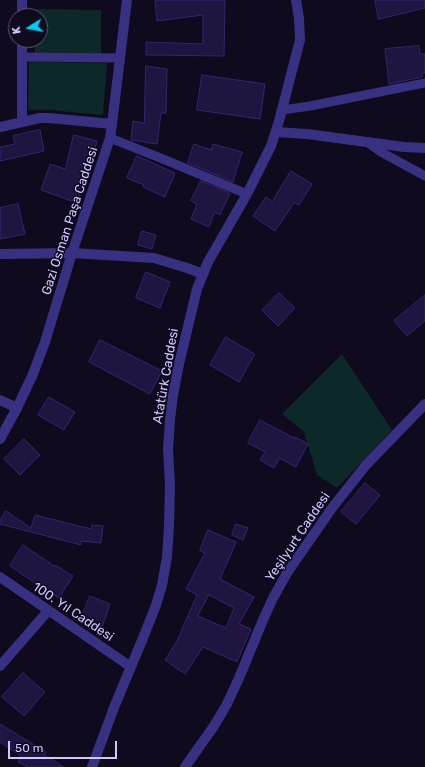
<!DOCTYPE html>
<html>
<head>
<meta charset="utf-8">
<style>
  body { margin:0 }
  #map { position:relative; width:425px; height:767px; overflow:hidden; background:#0f0a1e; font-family:Rubik,sans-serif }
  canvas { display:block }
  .north { position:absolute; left:8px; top:8px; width:40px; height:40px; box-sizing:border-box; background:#0f0a1e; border:1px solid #5d5678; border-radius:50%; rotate:259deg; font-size:11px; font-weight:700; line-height:16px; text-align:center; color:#d1c7ff }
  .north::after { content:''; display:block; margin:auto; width:14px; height:18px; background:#00cdf2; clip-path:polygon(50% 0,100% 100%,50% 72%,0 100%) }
  .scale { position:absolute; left:8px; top:741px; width:109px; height:18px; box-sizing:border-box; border:2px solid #d1c7ff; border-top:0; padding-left:5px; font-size:12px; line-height:14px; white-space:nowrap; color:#d1c7ff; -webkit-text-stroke:3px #0f0a1e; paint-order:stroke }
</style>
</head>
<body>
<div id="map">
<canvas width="425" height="767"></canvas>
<div class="north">K</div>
<div class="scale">50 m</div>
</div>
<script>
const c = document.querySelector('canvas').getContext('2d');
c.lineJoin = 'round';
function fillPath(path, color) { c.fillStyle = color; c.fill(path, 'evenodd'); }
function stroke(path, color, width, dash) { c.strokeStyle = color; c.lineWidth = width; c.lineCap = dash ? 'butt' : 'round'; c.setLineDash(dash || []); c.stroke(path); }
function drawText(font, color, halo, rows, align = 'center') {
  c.font = font + ' Rubik,sans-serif'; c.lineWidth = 3; c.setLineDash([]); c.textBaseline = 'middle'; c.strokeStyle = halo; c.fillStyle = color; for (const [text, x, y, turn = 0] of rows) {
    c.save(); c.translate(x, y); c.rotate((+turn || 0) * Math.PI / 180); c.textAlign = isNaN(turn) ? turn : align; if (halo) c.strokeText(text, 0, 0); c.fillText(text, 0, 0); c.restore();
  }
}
fillPath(new Path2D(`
  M35,9L101,10V54L35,53V40H40V16H35Z
  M29,62L107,63L103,115L59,111L52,110H28Z
  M342,354L392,430L337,488L317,475L304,432L282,414Z`), '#0d2829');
const building = new Path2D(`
  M162,0H225L224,56L146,55V42L203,44V15L157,21L155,1Z
  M375,0H425V8L379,19Z
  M419,46L420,54H425V73H422V77L389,84L385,49Z
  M146,66L167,69L166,113H161L157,144L131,140L133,121L144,123Z
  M202,75L265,84L260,119L197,110Z
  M40,130L44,151L0,161V147L15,144L13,136Z
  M74,135L97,141L91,163L77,203L41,190L50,164L65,169Z
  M194,144L211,150L213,144L242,152L233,182L188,163Z
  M137,156L175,173L165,197L143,187L144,185L127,178Z
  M291,171L312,184L299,205L294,203L275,231L253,216L266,197L272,201Z
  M201,181L230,193L220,215L215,212L209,227L191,219L197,204L191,201Z
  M18,204L25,234L0,239V208Z
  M142,231L156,235L152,249L138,245Z
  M146,272L170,282L160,308L136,298Z
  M279,293L295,308L278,326L262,310Z
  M425,295V321L407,336L394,321Z
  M226,337L255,354L239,382L210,365Z
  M100,340L162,371L150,394L89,362Z
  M49,397L75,412L64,430L38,415Z
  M260,420L294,438L295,437L308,444L296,467L279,458L274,468L260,460L265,452L248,443Z
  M24,439L40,455L20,475L4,459Z
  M365,483L380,495L356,524L341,512Z
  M6,511L31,528L35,515L91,529L92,525L103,526L101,543L81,541V545L0,524V520Z
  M236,524L248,528L243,540L232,535Z
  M208,530L236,542L220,579L254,597L239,624L251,629L237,662L203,647L185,674L165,660L177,641L197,595L186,589L205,553L200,551ZM209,595L234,608L226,628L198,616Z
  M23,545L54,566L55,565L73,576L59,598L41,587L10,566Z
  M90,596L110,604L102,627L81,619Z
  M23,673L45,692L24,716L2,697Z
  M0,724L46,752L44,755L64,767H28L18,762L21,756L0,742Z`);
fillPath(building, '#201441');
stroke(building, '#37246f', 1);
stroke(new Path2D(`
  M22,57L120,58
  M282,110L310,106L425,83
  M110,138L163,159L247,194
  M367,142L381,152L425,176`), '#383182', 9);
stroke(new Path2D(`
  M22,16V0
  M22,40V122
  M0,127L40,118H49L112,124
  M276,132L307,134L404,147L425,148
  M0,254L72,253L154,258L187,268L203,274
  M0,400L17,408
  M0,666L48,611
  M185,767L214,726L227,704L239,678L263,620L273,598L287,573L332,508L366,465L425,404`), '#383182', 10);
stroke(new Path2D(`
  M0,439L17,408L33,374L45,342L72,253L110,138L112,124L127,0
  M0,577L131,667
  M92,767L115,705L143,638L156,605L162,585L167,557L169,526L170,485L168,449L170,420L173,395L179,364L197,289L208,262L247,194L271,146L279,121L300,40L299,18L296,0`), '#383182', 10);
drawText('13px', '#d1c7ff', '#0f0a1e', [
  ["Gazi Osman Paşa Caddesi",70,221,-72],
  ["Atatürk Caddesi",166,376,-80],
  ["Yeşilyurt Caddesi",298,537,-56],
  ["100. Yıl Caddesi",73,612,34]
]);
</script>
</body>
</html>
